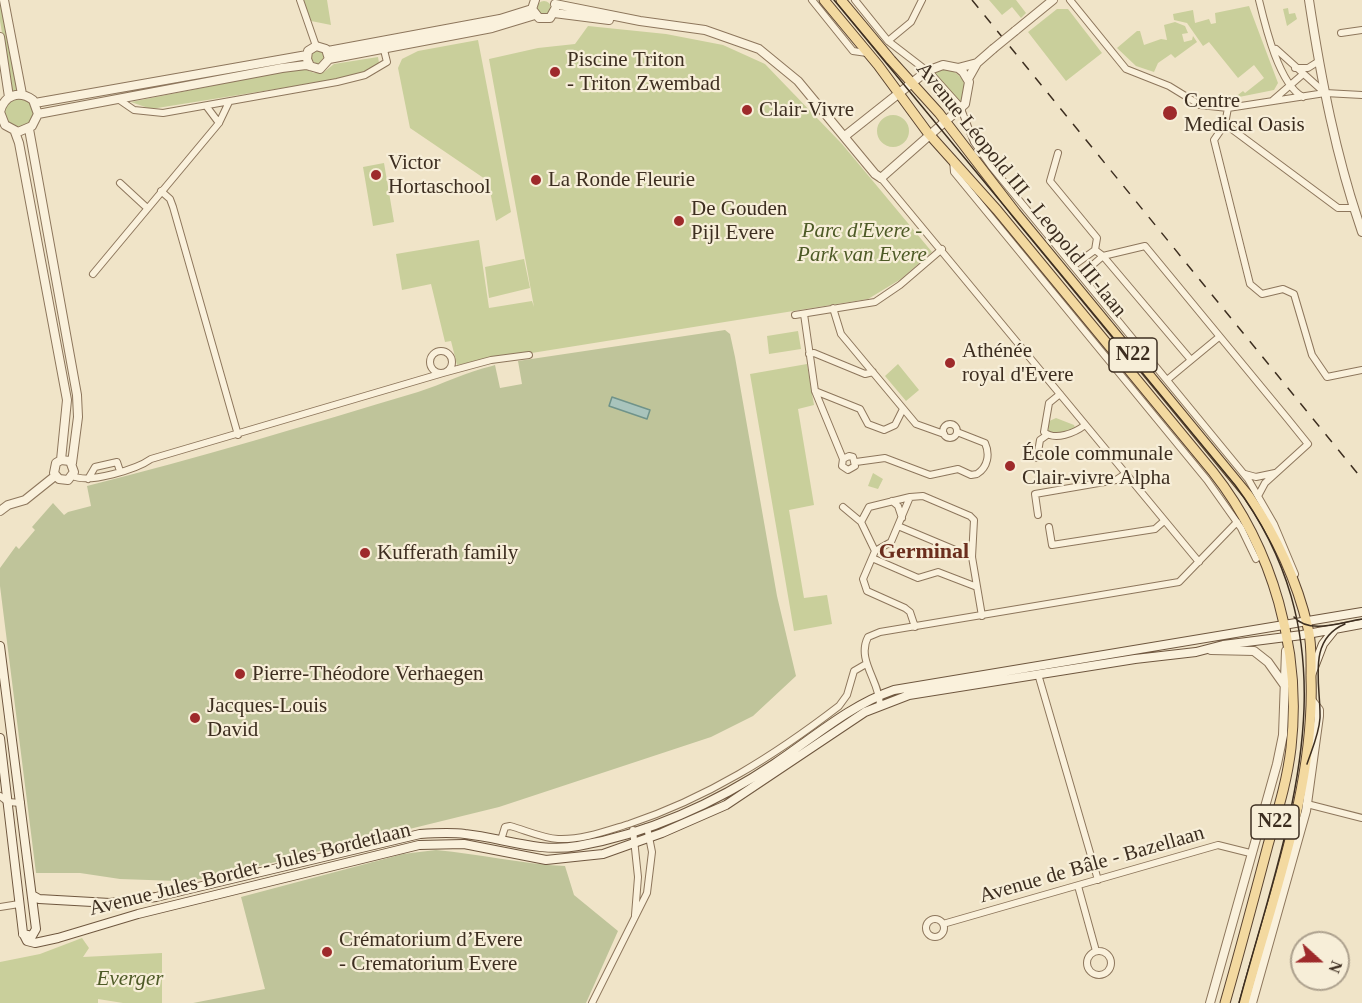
<!DOCTYPE html>
<html>
<head>
<meta charset="utf-8">
<style>
  body { margin:0 }
  #map { position:relative; width:1362px; height:1003px; overflow:hidden; background:#f0e4c8; font-family:"Times New Roman",serif }
  canvas { display:block }
  .north { position:absolute; left:1290px; top:931px; width:60px; height:60px; box-sizing:border-box; background:#f7eed8; border:2px solid #ada18e; border-radius:50%; rotate:111deg; font-size:16px; font-weight:700; line-height:24px; text-align:center; color:#3d2e20 }
  .north::after { content:''; display:block; margin:auto; width:21px; height:27px; background:#9e2a2b; clip-path:polygon(50% 0,100% 100%,50% 72%,0 100%) }
</style>
</head>
<body>
<div id="map">
<canvas width="1362" height="1003"></canvas>
<div class="north">N</div>
</div>
<script>
const c = document.querySelector('canvas').getContext('2d');
c.lineJoin = 'round';
function fillPath(path, color) { c.fillStyle = color; c.fill(path, 'evenodd'); }
function stroke(path, color, width, dash) { c.strokeStyle = color; c.lineWidth = width; c.lineCap = dash ? 'butt' : 'round'; c.setLineDash(dash || []); c.stroke(path); }
function drawText(font, color, halo, rows, align = 'center') {
  c.font = font + ' "Times New Roman",serif'; c.lineWidth = 4.5; c.setLineDash([]); c.textBaseline = 'middle'; c.strokeStyle = halo; c.fillStyle = color; for (const [text, x, y, turn = 0] of rows) {
    c.save(); c.translate(x, y); c.rotate((+turn || 0) * Math.PI / 180); c.textAlign = isNaN(turn) ? turn : align; if (halo) c.strokeText(text, 0, 0); c.fillText(text, 0, 0); c.restore();
  }
}
fillPath(new Path2D(`
  M0,0H3L18,90L12,92L0,21Z
  M303,0H327L331,25L311,21Z
  M989,0H1016L1026,13L1021,18L1012,7L1002,15Z
  M537 8a7 7 0 1 1 14 0a7 7 0 1 1-14 0Z
  M1249,6L1278,83L1274,90L1234,98L1243,91L1245,93L1264,78L1254,65L1238,78L1209,42L1203,46L1187,23L1174,20L1173,14L1193,10L1195,23L1209,19L1211,24L1216,23L1215,13Z
  M1288,8L1289,14L1295,13L1297,19L1287,26L1283,9Z
  M1057,9H1068L1102,53L1066,81L1028,32Z
  M1175,22L1185,26L1188,33L1182,34L1184,42L1192,40L1193,36L1197,42L1175,58L1171,54L1158,63L1154,72L1136,66L1117,48L1137,31H1140L1144,45L1161,39L1167,40L1164,25Z
  M588,26L666,34L723,45L765,64L842,144L932,252L901,279L868,299L457,365L451,341L445,342L431,284L402,290L396,254L479,240L489,308L532,301L534,307L489,59L538,48L575,44Z
  M478,40L511,212L496,221L488,181L410,128L398,68L402,59L418,51Z
  M316,50L323,51L326,58L319,65L311,60V53Z
  M378,57L379,63L362,73L332,80L151,109L131,102L302,68L314,73L324,72L334,64Z
  M943,68C960,72 971,83 961,101H958L935,76V72Z
  M4 113a15 15 0 1 1 30 0a15 15 0 1 1-30 0Z
  M877 131a16 16 0 1 1 32 0a16 16 0 1 1-32 0Z
  M384,163L394,222L373,226L363,167Z
  M524,259L530,288L489,298L485,267Z
  M798,331L801,349L769,354L767,336Z
  M807,364L814,405L798,409L814,505L789,510L804,598L827,595L832,624L794,631L750,374Z
  M898,364L919,390L906,401L885,376Z
  M1056,418L1074,425L1076,430L1054,434L1049,432L1047,422Z
  M873,473L883,479L878,489L868,486Z
  M82,938L89,948L83,957L162,953V1003H123L98,999V1003H0V962L40,954Z`), '#c9cf9b');
fillPath(new Path2D(`
  M725,330L730,334L735,357L777,596L796,676L753,716L711,737L499,807L210,878L177,881L120,879L80,873H36L0,586V568L16,546L19,549L35,530L32,527L53,503L64,515L68,512L91,506L87,486C198,458 308,425 418,392C443,384 466,372 492,366L495,365L500,388L522,384L518,361Z
  M436,850C480,854 521,864 565,866L574,895L618,931L586,1003H193L265,989L241,897L403,854Z`), '#bfc49a');
const water = new Path2D(`
  M612,397L650,410L647,419L609,406Z`);
fillPath(water, '#a9c4bc');
stroke(water, '#6f938a', 1.5);
const minor = new Path2D(`
  M300,0L316,46
  M812,0L853,51L867,53
  M855,0L888,41L927,71
  M1070,0L1126,69L1169,86L1200,105L1228,108L1325,93L1362,95
  M1259,0C1265,25 1279,85 1303,97
  M1341,33L1362,30
  M888,41L911,22L922,0
  M1276,49L1325,93
  M1295,68H1308L1319,61
  M118,99L134,110L163,113L337,82L365,75L387,62L383,46
  M1272,101L1302,75
  M207,107L219,123
  M1228,108L1225,124L1214,140L1250,284L1262,294L1283,289L1294,294L1312,355L1327,377L1362,370
  M961,109L974,142L991,166L1248,479L1274,524L1295,574
  M1225,124L1338,208H1354
  M1058,153L1050,181L1097,238L1095,250L1073,266
  M953,160L954,172L1207,480L1241,528L1256,559
  M881,178L1199,562
  M120,183L146,207
  M161,191L170,199L173,207L238,435
  M1095,250L1103,256L1191,360
  M93,274L219,123L229,102
  M1081,275L1103,256L1145,246L1287,418L1308,444L1265,483L1258,496
  M833,308L841,334L916,424L944,434
  M804,314L815,391L843,459L842,466L848,470L855,466L853,457L849,456L843,459
  M795,315L875,302L900,285L942,249
  M430 362a11 11 0 1 1 22 0a11 11 0 1 1-22 0Z
  M809,354L814,353L865,374L873,372
  M1167,380L1219,337
  M815,391L860,409L868,424L884,430L895,425L903,409
  M1060,394L1049,403L1044,432C1055,441 1075,433 1085,425
  M943 431a7 7 0 1 1 14 0a7 7 0 1 1-14 0Z
  M1037,458L1040,440L1047,435
  M856,462L885,458L930,475L958,469L971,475L977,474C988,467 990,454 985,443L957,432
  M1245,474L1256,477L1275,473
  M73,476C89,484 137,469 151,459L443,373L491,360L529,355
  M88,479L95,467L117,462L120,471
  M910,497L923,496L970,516L974,520L972,557L982,616
  M892,501L898,506L902,518
  M843,507L861,522L875,551L863,579L867,591L905,608L910,612L915,627
  M1038,515L1035,494L1116,480L1125,474
  M861,522L869,507L910,497L891,542L875,551
  M898,526L972,557
  M1049,527L1052,545L1155,529L1164,521
  M872,558L918,578L938,572L977,587
  M1038,674L1098,880
  M880,706C880,681 856,660 868,637L880,632L1179,582L1237,522
  M0,796L8,802L21,803
  M1307,804L1362,818
  M633,830L638,877L635,915
  M501,840L505,827L510,826C525,830 542,838 558,839C582,840 606,831 629,824C707,798 774,756 839,706L847,695L854,671L866,664
  M1078,886L1096,951
  M0,907L19,904
  M926 928a9 9 0 1 1 18 0a9 9 0 1 1-18 0Z
  M943,924L1218,845L1250,853
  M1087 963a12 12 0 1 1 24 0a12 12 0 1 1-24 0Z
  M592,1003L647,893L652,852L647,827`);
const tertiary = new Path2D(`
  M4,0L22,94
  M535,0L532,9L539,18H550L555,9
  M1309,0C1321,79 1336,157 1362,232
  M555,4L640,21L705,30L759,49L798,81L875,174L881,178
  M554,13L609,20
  M1015,31L1053,0
  M0,37L9,97
  M328,51L500,19L532,9
  M329,59L492,28L535,15
  M958,68L977,63L993,49
  M927,71L961,109
  M968,79L977,63
  M35,103L307,55
  M0,112C4,95 19,90 33,100L38,114L32,126L18,132L5,125L0,112
  M38,114L282,68L306,65L320,69L329,59L326,49L316,46L308,51L307,59L310,66
  M29,129L77,395L78,417L72,463
  M15,132L19,143L67,400L61,460L56,463L54,473L59,479L68,480L74,472L70,461L61,460
  M845,136L927,71L943,65L958,68L963,72L969,82L965,104L881,178
  M0,511L8,505L25,500L55,476
  M1211,650L1254,651L1268,662L1285,686
  M1210,1003L1277,764L1283,735L1286,651
  M1252,1003L1306,811L1319,716V710L1312,701`);
const secondary = new Path2D(`
  M0,646L36,929L32,936L23,934
  M1311,675L1323,644L1335,629
  M0,738L23,933L27,941L35,943L58,938L138,914L419,845L464,844L546,860L603,854L662,833L726,805L865,712L909,695L1135,659L1196,652L1223,645L1302,635L1362,624
  M32,895L39,899L110,903L156,897L420,834C435,833 450,832 465,834C503,838 539,853 578,846C647,834 716,803 774,764C813,738 850,705 894,690L1362,612`);
const primary = new Path2D(`
  M824,0L878,65L928,133L997,210L1213,472C1273,548 1302,651 1291,748C1287,782 1277,813 1268,845C1254,898 1240,951 1225,1003
  M841,0L891,60L939,113L1016,213L1248,495C1275,534 1297,581 1308,628C1312,644 1311,661 1311,678C1315,787 1272,898 1244,1003`);
stroke(minor, '#8d765c', 8);
stroke(tertiary, '#8d765c', 10);
stroke(secondary, '#6f573f', 10);
stroke(primary, '#5b4430', 11);
stroke(minor, '#faf1dc', 6);
stroke(tertiary, '#faf1dc', 8);
stroke(secondary, '#faf1dc', 8);
stroke(primary, '#f3d9a0', 9);
stroke(new Path2D(`
  M834,0L1235,485C1360,653 1287,824 1239,1003
  M1294,617C1310,635 1341,622 1362,619
  M1307,764C1312,749 1319,734 1320,718C1321,685 1306,640 1345,624`), '#3d2e20', 1.5);
stroke(new Path2D(`
  M972,0L1362,479`), '#3d2e20', 1.5, [10, 10]);
const tertiaryBridge = new Path2D(`
  M993,49L1015,31`);
stroke(tertiaryBridge, '#8d765c', 10, []);
stroke(tertiaryBridge, '#faf1dc', 8);
for (const [x, y, r, color] of [
  [555,72,6,"#9e2a2b"],
  [747,110,6,"#9e2a2b"],
  [1170,113,8,"#9e2a2b"],
  [376,175,6,"#9e2a2b"],
  [536,180,6,"#9e2a2b"],
  [679,221,6,"#9e2a2b"],
  [950,363,6,"#9e2a2b"],
  [1010,466,6,"#9e2a2b"],
  [365,553,6,"#9e2a2b"],
  [240,674,6,"#9e2a2b"],
  [195,718,6,"#9e2a2b"],
  [327,952,6,"#9e2a2b"]
]) { const dot = new Path2D(); dot.arc(x, y, r, 0, 2 * Math.PI); c.fillStyle = color; c.fill(dot); stroke(dot, '#f7eed8', 2); }
for (const [x, y, w] of [
  [1133,355,48],
  [1275,822,48]
]) { const box = new Path2D(); box.roundRect(x - w / 2, y - 17, w, 34, 4.5); c.fillStyle = '#f7eed8'; c.fill(box); stroke(box, '#3d2e20', 1.5); }
drawText('bold 20px', '#3d2e20', null, [
  ["N22",1133,355],
  ["N22",1275,822]
]);
drawText('21px', '#3d2e20', '#f7eed8', [
  ["Piscine Triton",567,60],
  ["- Triton Zwembad",567,84],
  ["Centre",1184,101],
  ["Medical Oasis",1184,125],
  ["Clair-Vivre",759,110],
  ["Victor",388,163],
  ["Hortaschool",388,187],
  ["La Ronde Fleurie",548,180],
  ["De Gouden",691,209],
  ["Pijl Evere",691,233],
  ["Athénée",962,351],
  ["royal d'Evere",962,375],
  ["École communale",1022,454],
  ["Clair-vivre Alpha",1022,478],
  ["Kufferath family",377,553],
  ["Pierre-Théodore Verhaegen",252,674],
  ["Jacques-Louis",207,706],
  ["David",207,730],
  ["Crématorium d’Evere",339,940],
  ["- Crematorium Evere",339,964]
], 'left');
drawText('21px', '#3d2e20', '#f7eed8', [
  ["Avenue Léopold III - Leopold III-laan",1021,190,51],
  ["Avenue de Bâle - Bazellaan",1092,865,-16],
  ["Avenue Jules Bordet - Jules Bordetlaan",250,870,-14]
]);
drawText('italic 21px', '#4d5a26', '#f7eed8', [
  ["Parc d'Evere -",862,231],
  ["Park van Evere",862,255],
  ["Everger",130,979]
]);
drawText('bold 22px', '#6b2e1e', '#f7eed8', [
  ["Germinal",924,552]
]);
</script>
</body>
</html>
